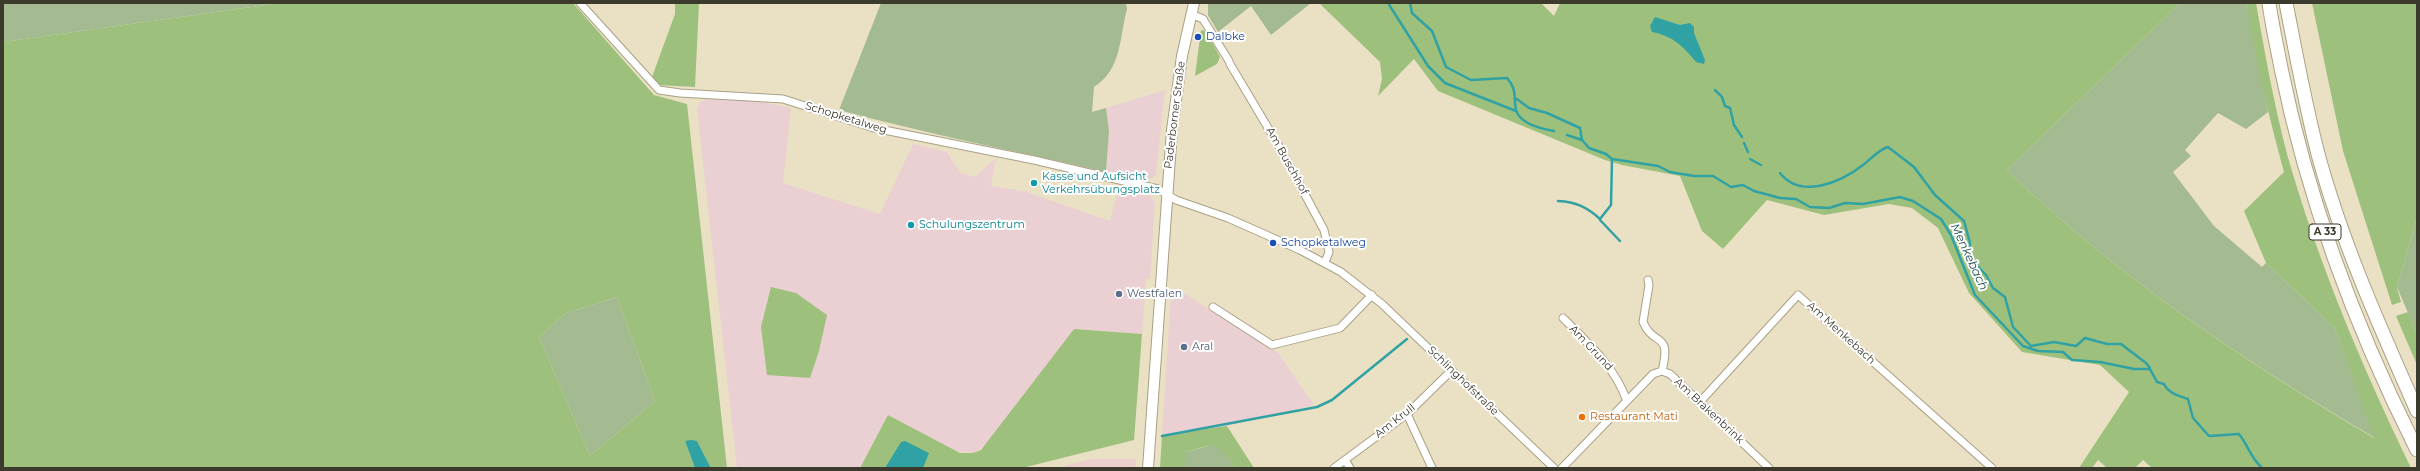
<!DOCTYPE html>
<html>
<head>
<meta charset="utf-8">
<style>
  body { margin:0 }
  #map { position:relative; width:2420px; height:471px; overflow:hidden; background:#eae1c4; font-family:Montserrat,sans-serif }
  canvas { display:block }
  .frame { position:absolute; inset:0; border:4px solid #3c392d; pointer-events:none }
</style>
</head>
<body>
<div id="map">
<canvas width="2420" height="471"></canvas>
<div class="frame"></div>
</div>
<script>
const c = document.querySelector('canvas').getContext('2d');
c.lineJoin = 'round';
function fillPath(path, color) { c.fillStyle = color; c.fill(path, 'evenodd'); }
function stroke(path, color, width, dash) { c.strokeStyle = color; c.lineWidth = width; c.lineCap = dash ? 'butt' : 'round'; c.setLineDash(dash || []); c.stroke(path); }
function drawText(font, color, halo, rows, align = 'center') {
  c.font = font + ' Montserrat,sans-serif'; c.lineWidth = 4; c.setLineDash([]); c.textBaseline = 'middle'; c.strokeStyle = halo; c.fillStyle = color; for (const [text, x, y, turn = 0] of rows) {
    c.save(); c.translate(x, y); c.rotate((+turn || 0) * Math.PI / 180); c.textAlign = isNaN(turn) ? turn : align; if (halo) c.strokeText(text, 0, 0); c.fillText(text, 0, 0); c.restore();
  }
}
fillPath(new Path2D(`
  M1165,90L1156,175L1153,178L1144,180L1106,172L1109,131L1106,108Z
  M706,99L757,101L791,108L783,183L880,214L913,144L947,152L960,173L975,177L996,158L991,186L1024,191L1110,221L1119,187L1149,195L1155,203L1150,279H1146L1142,334L1074,329L986,446L973,453L955,451L888,415L860,468H737L697,109L699,103Z
  M1171,292L1184,293L1278,353L1314,405L1227,426L1162,435Z`), '#ead0d2');
fillPath(new Path2D(`
  M1091,459H1136L1135,468H1066V465Z`), '#ebd0cd');
fillPath(new Path2D(`
  M3,3H280L3,42Z
  M881,3H1126L1127,9C1119,39 1122,69 1094,87L1092,112L1106,108L1109,131L1106,172C1017,151 927,134 839,110Z
  M1311,3L1271,35L1251,6L1218,32L1208,15V3Z
  M2180,3H2247L2268,112L2246,129L2218,113L2185,150L2191,156L2173,172L2214,226L2262,267L2266,263L2335,328L2375,438C2244,361 2116,276 2007,170Z
  M2417,217V334L2397,287Z
  M617,297L655,401L590,456L539,337L566,313Z
  M1212,445L1222,448L1235,468H1186V452Z`), '#a4ba91');
fillPath(new Path2D(`
  M280,3H573L654,95L687,104L727,468H711L697,441H685L695,468H3V42ZM617,297L655,401L590,456L539,337L566,313Z
  M675,3H699L695,87L658,85L652,77L675,14Z
  M1319,3H1541L1554,16L1560,3H2180L2007,170C2116,276 2244,361 2374,438L2335,328L2266,263L2244,211L2284,172C2269,117 2255,60 2247,3H2256C2265,54 2274,104 2287,154C2318,263 2362,366 2411,468H2152L2143,460L2135,468H2107L2098,460L2092,468H2079L2129,392L2100,365L2022,352L1969,293L1938,228L1912,208L1889,204L1824,215L1767,200L1723,249L1702,231L1680,176L1622,165L1605,160L1438,91L1414,59L1378,96L1382,79L1380,62Z
  M2312,3H2417V217L2397,287L2401,302L2392,305L2343,151Z
  M1201,30L1206,31L1220,57L1217,64L1195,76Z
  M771,287L796,293L827,315L819,351L810,378L767,375L761,327Z
  M2408,312L2417,334V365L2396,316Z
  M1074,329L1142,334L1134,440L1022,468H860L888,415L960,453H973L981,450Z
  M1227,426L1254,468H1235C1216,440 1218,443 1186,452V468H1160L1162,435Z`), '#9ec07d');
fillPath(new Path2D(`
  M1655,17L1680,25L1690,23L1694,27V33L1705,60L1704,64L1696,62C1683,46 1673,36 1652,32L1650,26Z
  M691,440L697,441L711,468H695L685,441Z
  M905,441L929,453L923,468H885L901,442Z`), '#31a2a3');
stroke(new Path2D(`
  M1388,3L1428,66L1445,83L1516,111
  M1410,3L1412,13L1432,31L1446,67L1471,80L1507,78C1518,91 1513,96 1516,110C1520,124 1542,129 1554,131
  M1715,90L1722,97L1725,106L1730,108L1734,125L1742,137
  M1517,99L1529,108L1547,113L1580,128L1582,140
  M1567,135L1582,140L1589,148L1606,154L1612,159L1658,166L1670,172L1694,176H1713L1731,187L1743,185L1754,191L1780,198L1796,199L1810,207L1829,208L1845,203L1863,204L1900,197L1913,201L1941,219L1951,235L1975,295L2023,346L2038,351L2063,352L2072,360L2100,362L2134,369H2150L2157,382L2164,384C2168,393 2179,396 2188,399L2193,418L2209,436L2239,434C2248,445 2250,457 2262,468
  M1744,143L1748,152
  M1750,159L1761,165
  M1780,173C1801,200 1841,182 1863,165C1871,159 1878,150 1888,147L1914,167L1935,195L1964,221L1970,243L1969,257L1986,275L1993,288L2005,297L2013,327L2031,346L2054,342L2076,346L2085,338L2107,344H2121L2146,363L2150,368
  M1558,201C1576,202 1587,207 1600,219L1611,205L1612,159
  M1600,220L1620,241
  M1162,436L1317,407L1332,400L1407,339`), '#31a2a3', 2.5);
const minor = new Path2D(`
  M580,3L659,90L680,93L783,99L874,128L1034,160L1158,189L1176,200L1228,218L1300,250L1341,272L1382,304L1554,468
  M1191,14L1203,19L1229,61
  M1230,64L1280,148L1324,230L1329,252L1325,262
  M1648,280L1649,285L1643,322C1654,348 1672,330 1662,371
  M1213,307L1272,345L1340,328L1372,295
  M1563,318C1588,343 1615,367 1627,401
  M1699,403L1798,295L1992,468
  M1407,414L1432,468
  M1345,460L1350,468
  M1334,468L1407,414L1452,370
  M1562,468L1653,374L1662,371L1670,374L1769,468`);
const secondary = new Path2D(`
  M1148,468L1172,130L1182,56L1194,3`);
const motorway = new Path2D(`
  M2269,3C2272,25 2277,47 2281,68C2308,201 2356,329 2417,450
  M2286,3C2296,54 2305,104 2318,154C2342,243 2380,327 2417,411`);
stroke(minor, '#a9a186', 9);
stroke(secondary, '#a9a186', 12);
stroke(motorway, '#a9a186', 15);
stroke(minor, '#fff', 7);
stroke(secondary, '#fff', 10);
stroke(motorway, '#fff', 13);
for (const [x, y, r, color] of [
  [1198,37,4,"#1a4fb4"],
  [1034,183,4,"#0f9aa8"],
  [911,225,4,"#0f9aa8"],
  [1273,243,4,"#1a4fb4"],
  [1119,294,4,"#5c6f8a"],
  [1184,347,4,"#5c6f8a"],
  [1582,417,4,"#e8710a"]
]) { const dot = new Path2D(); dot.arc(x, y, r, 0, 2 * Math.PI); c.fillStyle = color; c.fill(dot); stroke(dot, '#fff', 1.5); }
for (const [x, y, w] of [
  [2325,232,32]
]) { const box = new Path2D(); box.roundRect(x - w / 2, y - 8, w, 16, 3); c.fillStyle = '#fff'; c.fill(box); stroke(box, '#3c392d', 1); }
drawText('bold 10px', '#3c392d', null, [
  ["A 33",2325,232]
]);
drawText('11px', '#164399', '#fff', [
  ["Dalbke",1206,37],
  ["Schopketalweg",1281,243]
], 'left');
drawText('11px', '#3c392d', '#fff', [
  ["Paderborner Straße",1175,115,-83],
  ["Schopketalweg",846,118,17],
  ["Am Buschhof",1287,161,61],
  ["Am Menkebach",1841,333,42],
  ["Am Grund",1591,348,47],
  ["Schlinghofstraße",1463,381,44],
  ["Am Brakenbrink",1709,411,43],
  ["Am Krull",1395,421,-38]
]);
drawText('11px', '#0d838f', '#fff', [
  ["Kasse und Aufsicht",1042,177],
  ["Verkehrsübungsplatz",1042,190],
  ["Schulungszentrum",919,225]
], 'left');
drawText('11px', '#4e5e75', '#fff', [
  ["Westfalen",1127,294],
  ["Aral",1192,347]
], 'left');
drawText('11px', '#c56008', '#fff', [
  ["Restaurant Mati",1590,417]
], 'left');
drawText('italic 12px', '#1d4d4d', '#fff', [
  ["Menkebach",1969,257,65]
]);
</script>
</body>
</html>
